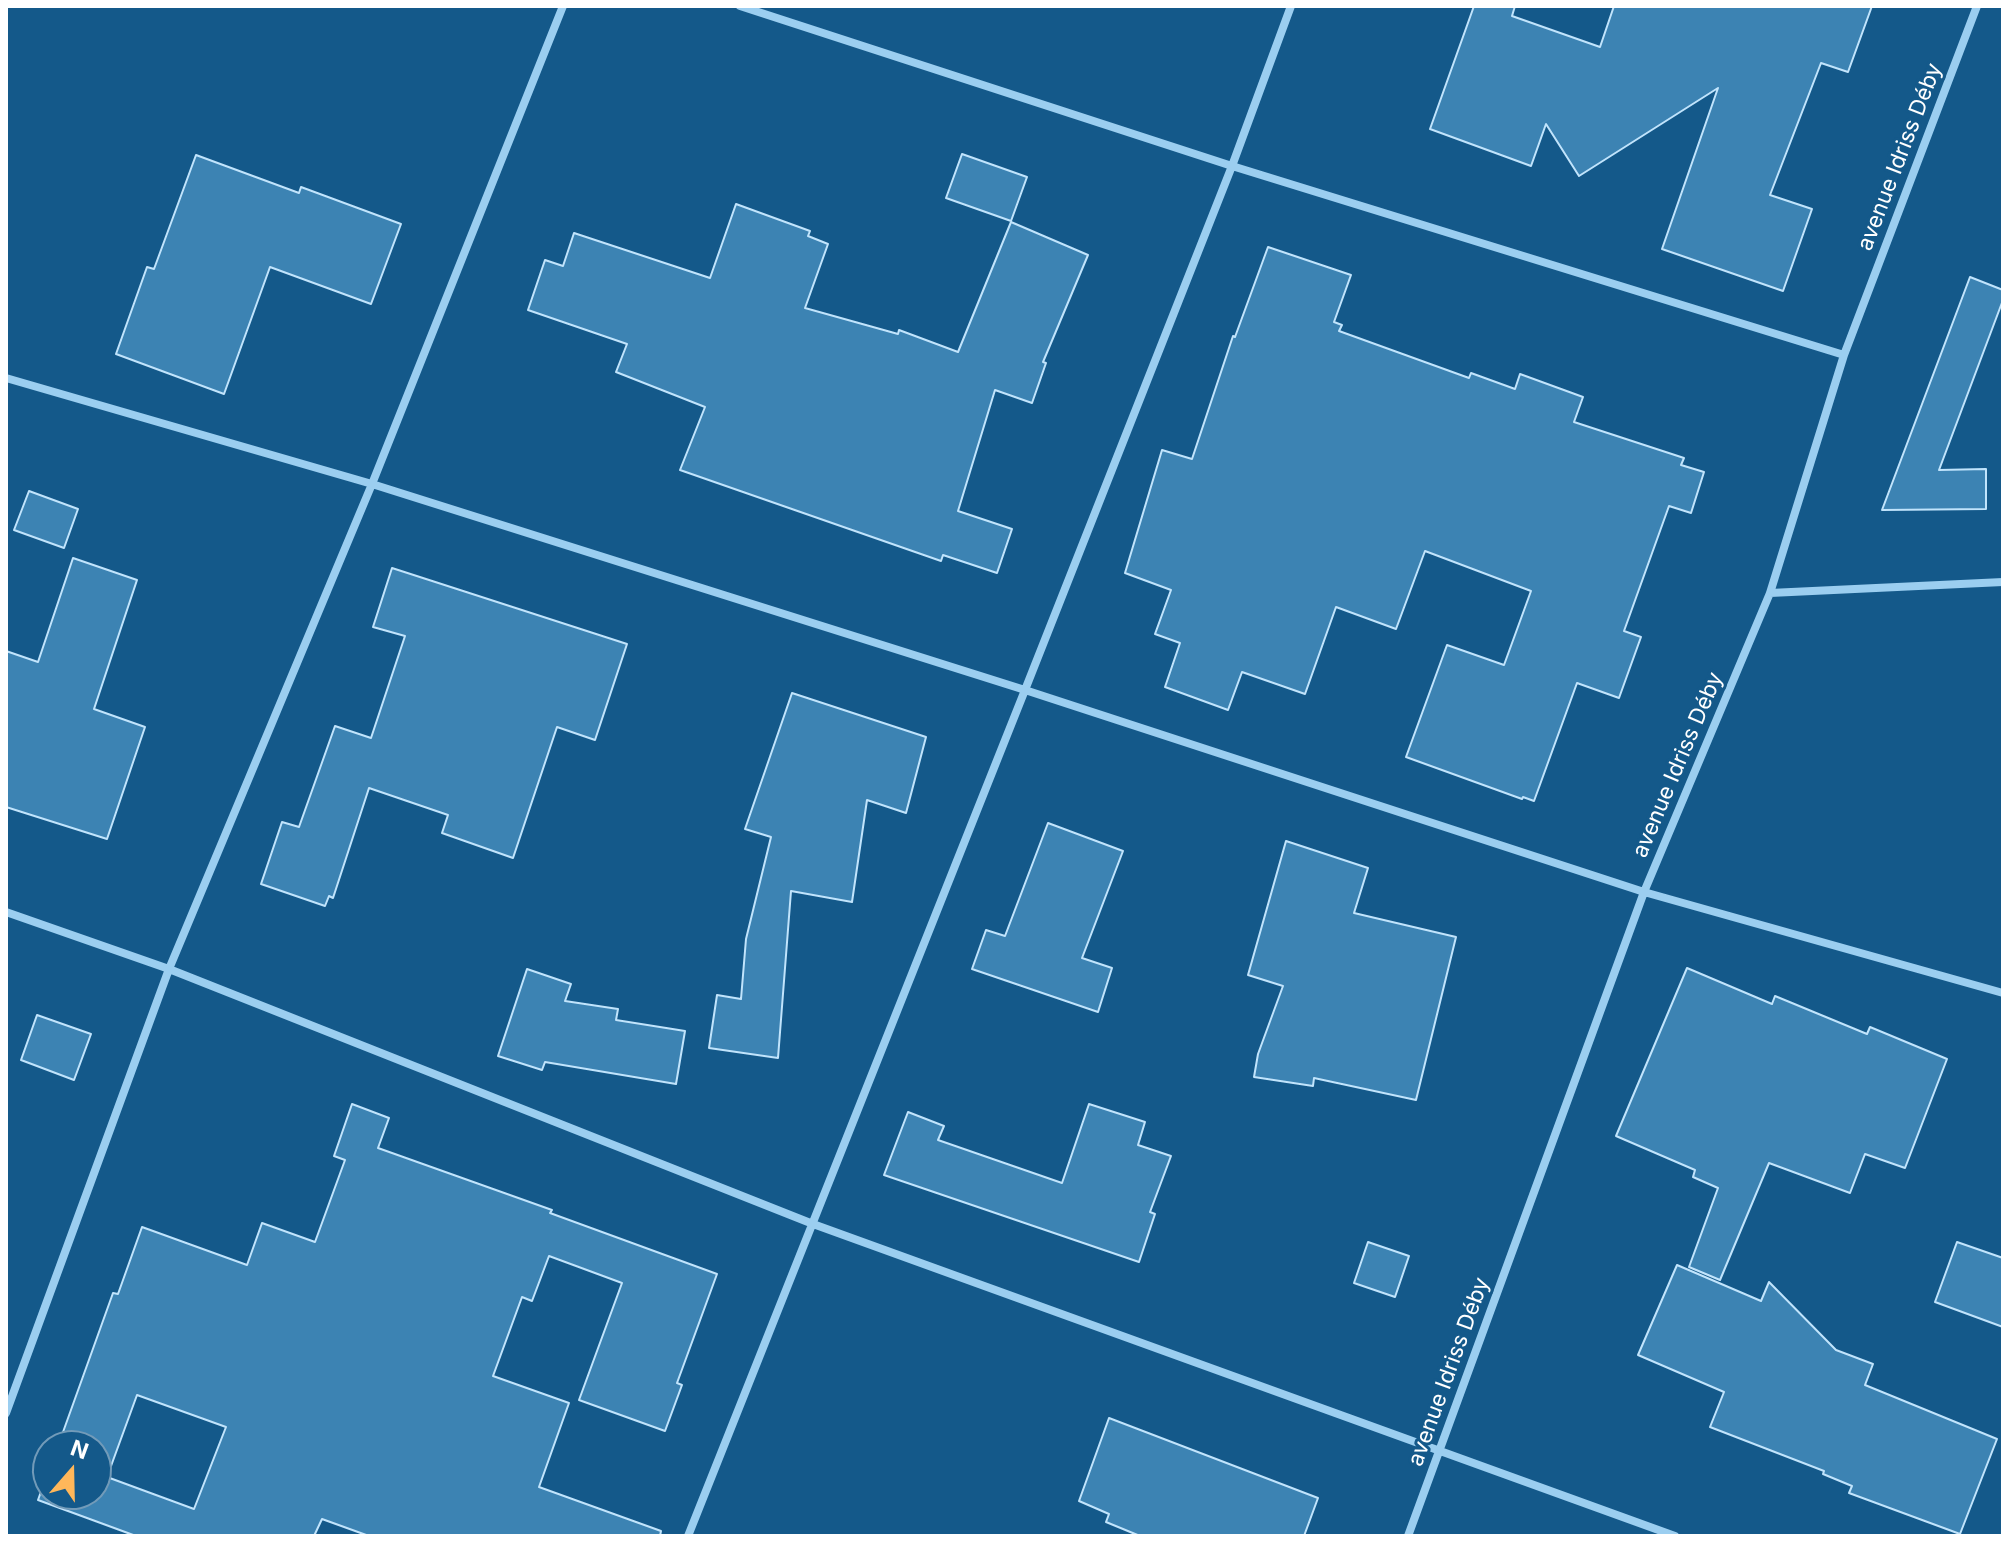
<!DOCTYPE html>
<html>
<head>
<meta charset="utf-8">
<style>
  body { margin:0 }
  #map { position:relative; width:2009px; height:1542px; overflow:hidden; background:#14598a; font-family:Inter,sans-serif }
  canvas { display:block }
  .frame { position:absolute; inset:0; border:8px solid #fff; pointer-events:none }
  .north { position:absolute; left:32px; top:1430px; width:80px; height:80px; box-sizing:border-box; background:#14598a; border:2px solid #729bb9; border-radius:50%; rotate:20deg; font-size:22px; font-weight:700; line-height:32px; text-align:center; color:#fff }
  .north::after { content:''; display:block; margin:auto; width:28px; height:36px; background:#ffb75a; clip-path:polygon(50% 0,100% 100%,50% 72%,0 100%) }
</style>
</head>
<body>
<div id="map">
<canvas width="2009" height="1542"></canvas>
<div class="frame"></div>
<div class="north">N</div>
</div>
<script>
const c = document.querySelector('canvas').getContext('2d');
c.lineJoin = 'round';
function fillPath(path, color) { c.fillStyle = color; c.fill(path, 'evenodd'); }
function stroke(path, color, width, dash) { c.strokeStyle = color; c.lineWidth = width; c.lineCap = dash ? 'butt' : 'round'; c.setLineDash(dash || []); c.stroke(path); }
function drawText(font, color, halo, rows, align = 'center') {
  c.font = font + ' Inter,sans-serif'; c.lineWidth = 6; c.setLineDash([]); c.textBaseline = 'middle'; c.strokeStyle = halo; c.fillStyle = color; for (const [text, x, y, turn = 0] of rows) {
    c.save(); c.translate(x, y); c.rotate((+turn || 0) * Math.PI / 180); c.textAlign = isNaN(turn) ? turn : align; if (halo) c.strokeText(text, 0, 0); c.fillText(text, 0, 0); c.restore();
  }
}
const building = new Path2D(`
  M1474,6H1515L1512,16L1600,47L1614,6H1872L1848,72L1821,63L1770,195L1812,209L1783,291L1662,249L1718,88L1579,176L1546,124L1531,166L1430,129Z
  M962,154L1027,177L1011,221L946,198Z
  M196,155L299,193L301,187L401,224L371,304L270,267L224,394L116,354L147,267L154,269Z
  M736,204L810,231L808,236L828,244L805,308L898,334L899,330L958,352L1011,222L1088,255L1043,362L1046,363L1032,403L995,390L958,511L1012,529L997,573L943,555L941,561L680,470L705,407L616,372L627,344L528,310L545,260L563,266L574,233L710,278Z
  M1268,247L1351,275L1334,322L1342,325L1339,331L1469,378L1471,373L1515,389L1520,374L1583,397L1574,422L1684,458L1681,465L1704,472L1691,513L1669,506L1624,631L1641,637L1619,698L1577,683L1534,801L1523,797L1522,799L1406,757L1447,645L1504,665L1531,591L1425,551L1396,629L1336,607L1305,694L1242,672L1228,710L1165,687L1180,643L1155,634L1171,590L1125,573L1162,450L1192,459L1233,336L1235,337Z
  M1970,277L2003,290V300L1939,470L1986,469V509L1882,510Z
  M29,491L78,509L64,548L14,530Z
  M73,558L137,580L94,709L145,727L107,839L6,807V651L38,662Z
  M392,568L627,644L595,740L557,727L513,858L442,833L448,815L369,788L333,898L329,896L325,906L261,884L282,822L299,827L335,726L371,738L405,636L373,627Z
  M792,693L926,737L906,813L867,800L852,902L791,891L778,1058L709,1048L717,995L741,999L746,939L771,837L745,829Z
  M1048,823L1123,851L1082,958L1112,968L1098,1012L972,969L986,930L1005,936Z
  M1286,841L1368,868L1354,913L1456,937L1416,1100L1314,1078L1313,1086L1254,1077L1258,1054L1283,986L1248,975Z
  M1687,968L1772,1004L1775,996L1867,1034L1870,1027L1947,1059L1905,1168L1865,1154L1850,1193L1769,1163L1720,1280L1689,1267L1718,1188L1693,1177L1695,1170L1616,1136Z
  M527,969L571,984L565,1001L618,1009L616,1020L685,1031L676,1084L545,1062L542,1070L498,1056Z
  M37,1015L91,1034L74,1080L21,1060Z
  M352,1104L389,1118L378,1148L552,1210L550,1213L717,1274L677,1383L682,1385L665,1431L579,1400L622,1283L549,1256L532,1301L522,1297L493,1376L569,1403L539,1487L661,1531L660,1536H369L322,1519L314,1536H136L38,1500L48,1472V1494H96V1446H58L113,1293L118,1294L142,1227L247,1265L262,1223L315,1242L345,1160L334,1156ZM137,1395L226,1427L194,1509L107,1477Z
  M1089,1104L1145,1122L1138,1145L1171,1156L1150,1212L1155,1214L1139,1262L884,1175L908,1112L944,1126L938,1140L1062,1183Z
  M1368,1242L1409,1256L1395,1297L1354,1283Z
  M1957,1242L2003,1258V1327L1935,1302Z
  M1677,1265L1761,1301L1769,1282L1836,1350L1873,1364L1865,1385L1997,1439L1960,1534L1849,1493L1852,1486L1823,1474L1824,1471L1710,1427L1724,1392L1638,1355Z
  M1109,1418L1318,1498L1304,1536H1140L1106,1522L1109,1514L1079,1501Z`);
fillPath(building, '#3c83b3');
stroke(building, '#c1e4fc', 2);
stroke(new Path2D(`
  M740,6L1232,166L1844,355
  M6,378L372,484L1025,690L1644,892L2003,993
  M1770,593L2003,582
  M6,912L169,969L813,1224L1675,1536
  M6,1413L169,969L372,484L563,6
  M688,1536L1025,690L1232,166L1291,6
  M1408,1536L1644,892L1770,593L1844,355L1977,6`), '#9bcef0', 8);
drawText('22px', '#fff', '#14598a', [
  ["avenue Idriss Déby",1900,157,-69],
  ["avenue Idriss Déby",1678,765,-67],
  ["avenue Idriss Déby",1449,1372,-70]
]);
</script>
</body>
</html>
